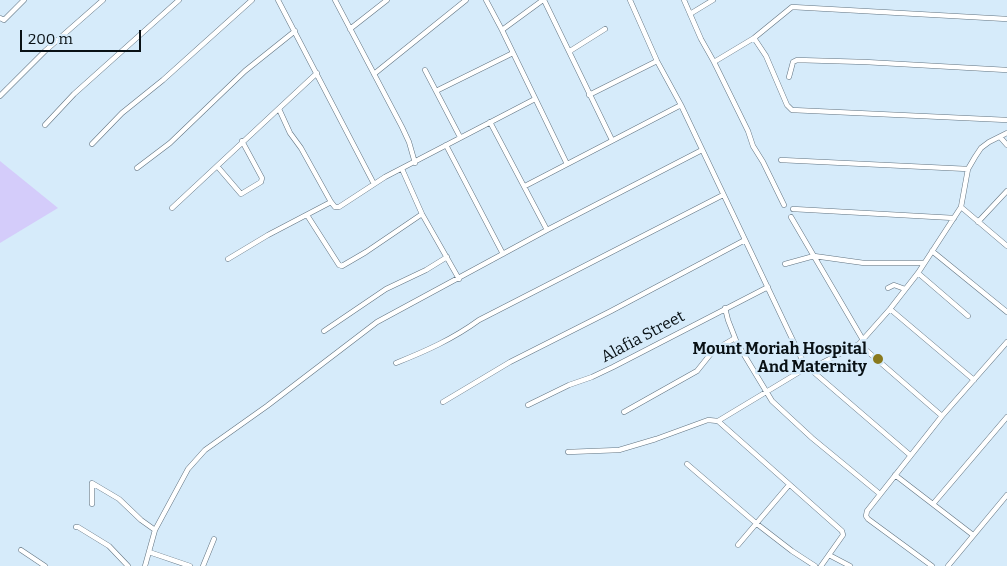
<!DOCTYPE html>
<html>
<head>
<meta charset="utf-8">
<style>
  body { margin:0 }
  #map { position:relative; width:1007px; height:566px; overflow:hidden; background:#d6ebfa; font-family:Bitter,serif }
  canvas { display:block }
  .scale { position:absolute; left:20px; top:30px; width:121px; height:22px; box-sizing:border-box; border:2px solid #091115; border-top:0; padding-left:6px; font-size:15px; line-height:18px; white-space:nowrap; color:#091115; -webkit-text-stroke:4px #d6ebfa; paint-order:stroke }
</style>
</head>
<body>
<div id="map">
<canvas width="1007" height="566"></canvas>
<div class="scale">200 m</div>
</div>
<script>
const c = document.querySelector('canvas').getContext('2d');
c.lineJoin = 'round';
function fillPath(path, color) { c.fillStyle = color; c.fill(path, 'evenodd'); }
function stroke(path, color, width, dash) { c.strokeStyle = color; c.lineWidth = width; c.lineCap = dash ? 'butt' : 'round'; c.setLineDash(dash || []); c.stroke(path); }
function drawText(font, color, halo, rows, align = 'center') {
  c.font = font + ' Bitter,serif'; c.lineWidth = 5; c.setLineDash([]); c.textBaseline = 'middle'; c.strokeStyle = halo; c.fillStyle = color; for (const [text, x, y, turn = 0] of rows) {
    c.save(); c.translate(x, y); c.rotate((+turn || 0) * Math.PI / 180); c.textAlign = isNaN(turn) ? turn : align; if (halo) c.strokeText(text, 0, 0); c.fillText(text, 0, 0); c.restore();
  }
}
fillPath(new Path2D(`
  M0,161L58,208L0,243Z`), '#d4ccfa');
const minor = new Path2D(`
  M278,0L374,184
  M335,0L402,127L409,142L415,163
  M486,0L502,30L567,164
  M544,0L612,140
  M630,0L657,61L681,105L806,368
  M684,0L701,39L714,62L748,131L753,146L763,162L784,205
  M690,14L713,0
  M0,18L4,20L24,0
  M350,29L387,0
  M502,30L543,0
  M754,38L766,56L787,105L792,110L1007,120
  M570,51L605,29
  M714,62L754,38L792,7L1007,19
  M425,70L436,91
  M374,74L466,0
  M789,77L793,62L797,60L865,62L1007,70
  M589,95L657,61
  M0,96L45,51L103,0
  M279,109L290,133L301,148L331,202L335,207H339L385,177L535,99
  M490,122L547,230
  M45,125L74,94L179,0
  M460,137L436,91L513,53
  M1000,137L1007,145
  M92,144L122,113L163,80L252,0
  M446,145L503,254
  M781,160L968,169
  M217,166L241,194L261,182L262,178L242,141
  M137,168L170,143L245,71L295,31
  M402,169L422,214L459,279
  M525,186L681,105
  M961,207L1007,246
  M172,208L317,73
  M793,209L954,218
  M307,215L339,265L342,266L366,252L422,214
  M791,217L863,340
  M978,222L1007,191
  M932,251L1007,312
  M228,259L268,235L331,202
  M785,264L814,256L864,263H924
  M918,273L968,316
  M888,288L894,285L905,289
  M725,308L728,320L737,343L772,401L812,438L880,494
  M890,309L974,380
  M324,331L386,289L426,270L447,257
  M859,344L942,416
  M396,363C426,351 453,339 479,320L723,195
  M810,369L910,455
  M443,402L510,362L611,311L745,240
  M528,405L569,385L592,377L613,367L768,287
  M624,412L697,371L713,351L735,338
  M718,421L806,368L810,369L859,344L890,309L918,273L961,207L968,169L975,157L981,148L989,142L1007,133
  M568,452L619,450L656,439L708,420L718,421L842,531L843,535L821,566
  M687,464L757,524L792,551L815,566
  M895,475L973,535
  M92,504V483L119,499L141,520L155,530
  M933,504L1007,417
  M76,527H78L109,546L128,566
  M738,545L789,485
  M21,550L45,566
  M149,552L190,566
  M829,555L850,566
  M145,566L155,530L188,469L205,450L267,406L377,322L547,230L702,150
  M203,566L214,539
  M932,566L868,519L866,516L867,511L942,416L1007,342
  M948,566L1007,495`);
stroke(minor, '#617380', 5.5);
stroke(minor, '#fff', 4.5);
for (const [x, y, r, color] of [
  [878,359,6,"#89791d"]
]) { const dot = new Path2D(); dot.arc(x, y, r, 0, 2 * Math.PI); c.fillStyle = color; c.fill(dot); stroke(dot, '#d6ebfa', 2); }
drawText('16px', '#091115', '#d6ebfa', [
  ["Alafia Street",643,337,-28]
]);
drawText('bold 16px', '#091115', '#d6ebfa', [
  ["Mount Moriah Hospital",867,350],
  ["And Maternity",867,368]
], 'right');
</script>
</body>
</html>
